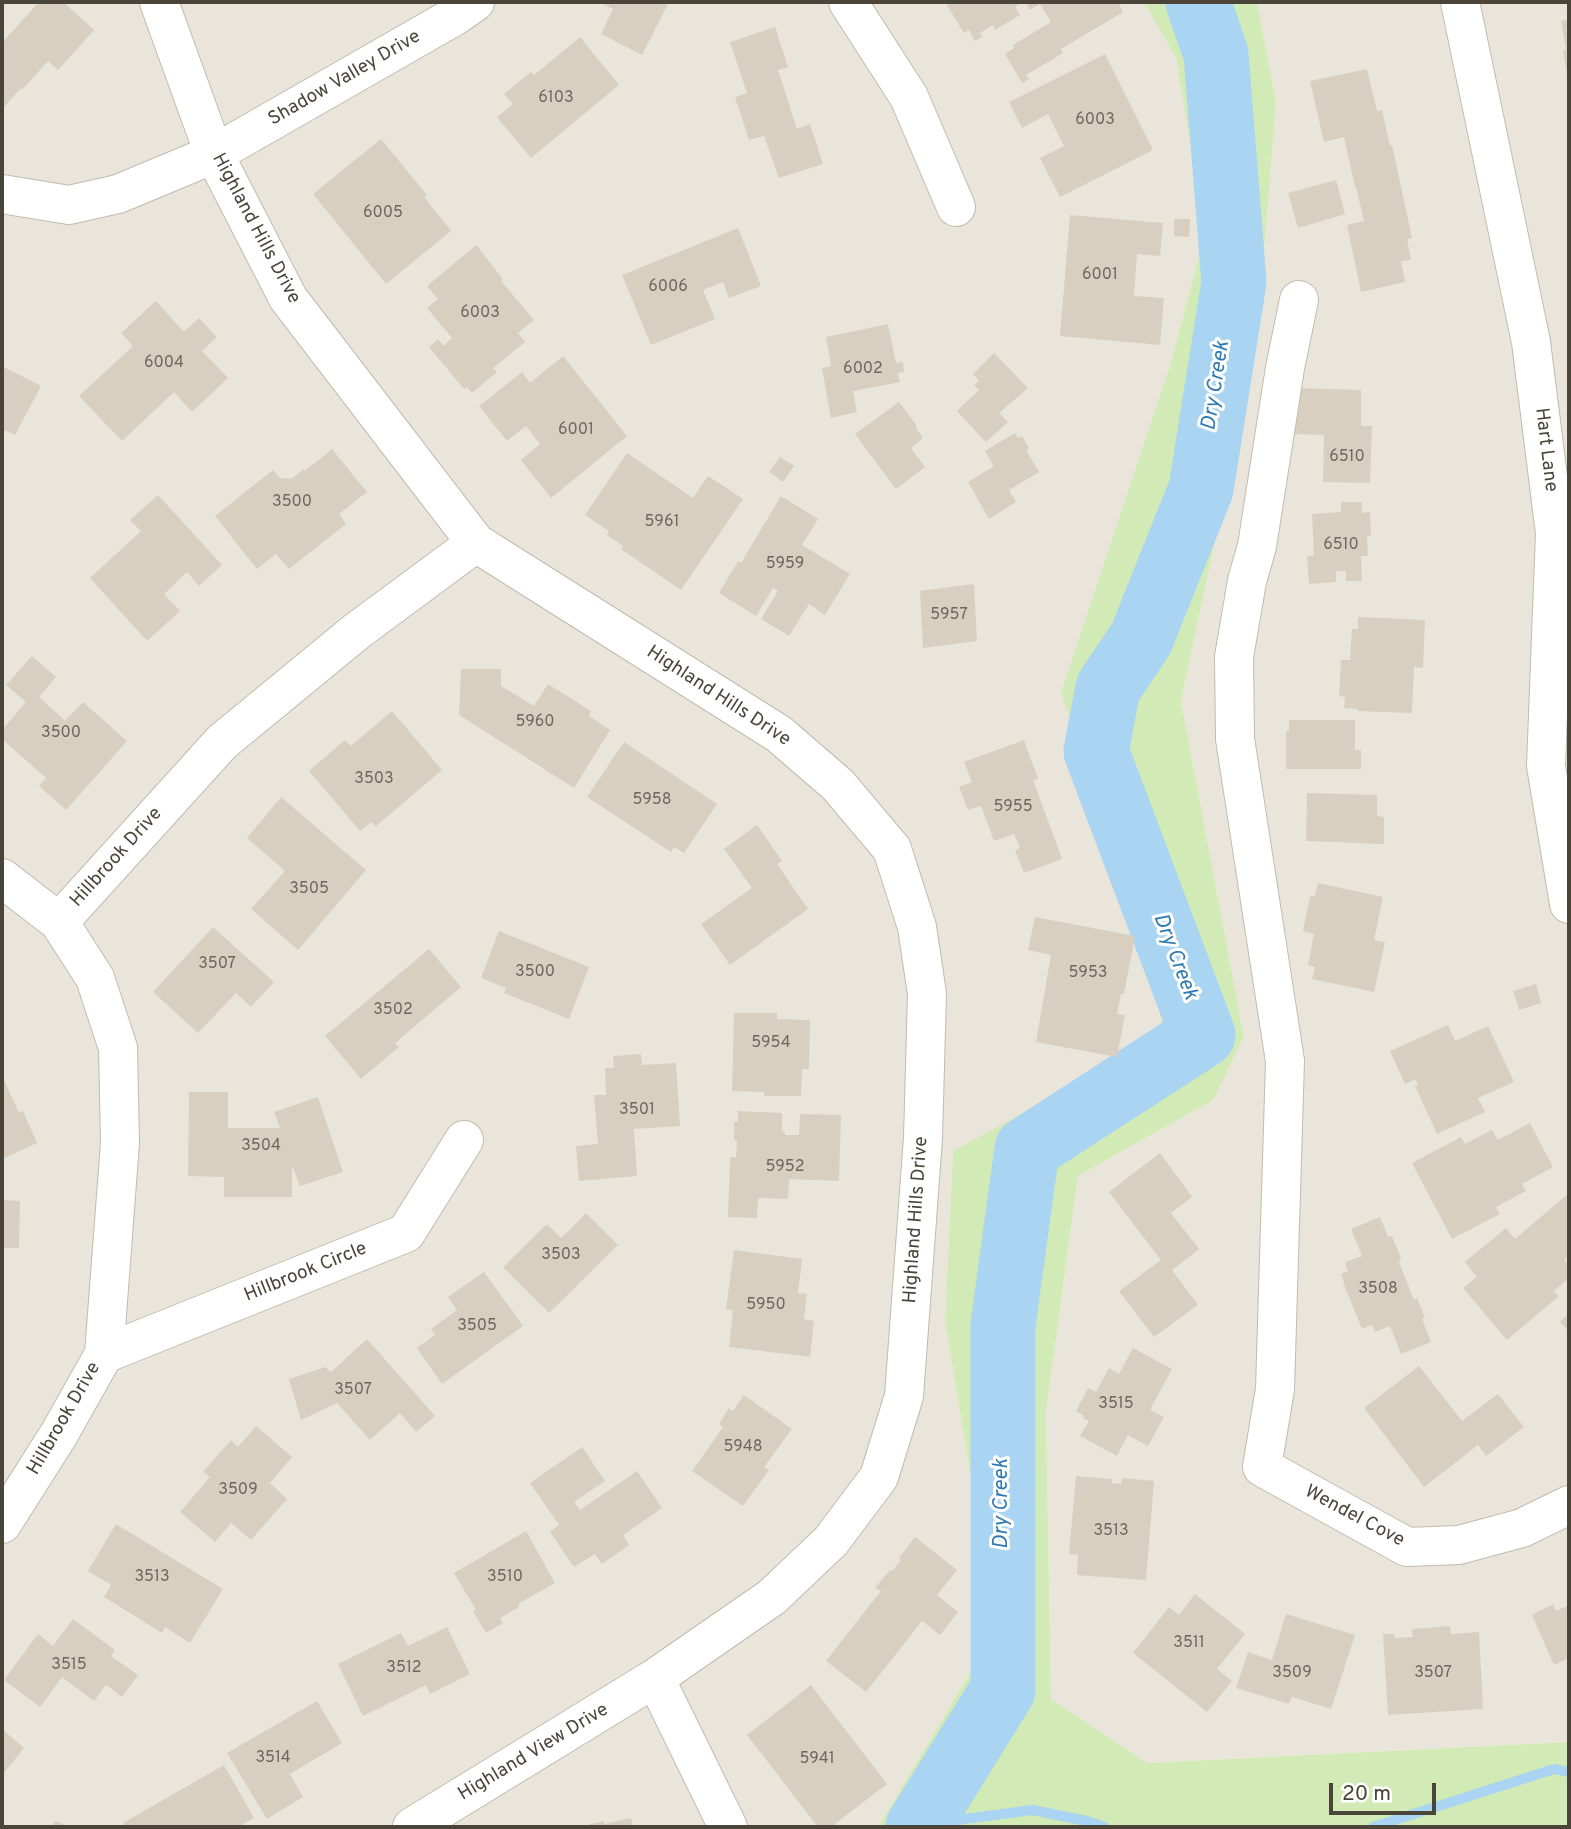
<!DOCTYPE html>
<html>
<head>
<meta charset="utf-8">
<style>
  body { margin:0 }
  #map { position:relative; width:1571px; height:1829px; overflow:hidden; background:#f6f3ec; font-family:Overpass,sans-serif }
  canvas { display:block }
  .frame { position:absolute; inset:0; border:4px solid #4b4439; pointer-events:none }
  .scale { position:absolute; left:1329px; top:1783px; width:107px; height:32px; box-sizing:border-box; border:4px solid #4b4439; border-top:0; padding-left:9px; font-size:21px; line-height:24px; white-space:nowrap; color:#4b4439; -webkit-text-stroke:5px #fff; paint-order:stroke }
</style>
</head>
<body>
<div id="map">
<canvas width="1571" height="1829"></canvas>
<div class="frame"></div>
<div class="scale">20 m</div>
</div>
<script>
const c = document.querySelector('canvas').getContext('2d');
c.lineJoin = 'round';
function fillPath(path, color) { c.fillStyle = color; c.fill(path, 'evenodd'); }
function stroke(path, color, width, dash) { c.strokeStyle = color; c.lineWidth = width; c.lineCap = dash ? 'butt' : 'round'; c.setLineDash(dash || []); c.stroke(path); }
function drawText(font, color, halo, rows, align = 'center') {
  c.font = font + ' Overpass,sans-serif'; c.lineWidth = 6; c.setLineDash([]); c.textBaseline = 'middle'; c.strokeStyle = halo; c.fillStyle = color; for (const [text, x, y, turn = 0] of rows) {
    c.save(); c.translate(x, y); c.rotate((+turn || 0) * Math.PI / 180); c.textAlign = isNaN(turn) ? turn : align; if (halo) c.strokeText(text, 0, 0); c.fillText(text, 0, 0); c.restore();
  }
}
fillPath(new Path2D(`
  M2,2H1144L1176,58L1205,234L1169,369L1126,875L1165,1036L953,1152L945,1321L977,1515L974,1666L878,1827H2Z
  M1257,2H1569V1742L1147,1763L1051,1699L1046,1412L1078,1176L1213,1100L1244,1037L1181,701L1257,343L1276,102Z`), '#eae5da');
fillPath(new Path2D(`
  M1144,2H1257L1276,102L1257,343L1181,701L1244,1037L1213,1100L1078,1176L1046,1412L1051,1699L1147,1763L1569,1742V1827H878L974,1666L977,1515L945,1321L953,1151L1165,1036L1126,875L1061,693L1169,369L1205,234L1176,58Z`), '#d2eab5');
stroke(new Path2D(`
  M919,1827L927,1824L1032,1810L1087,1821L1104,1827
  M1373,1827L1554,1769L1569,1772`), '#a9d4f2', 10);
stroke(new Path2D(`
  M918,1827L1003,1690V1325L1027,1149L1203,1035L1096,751L1108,688L1141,639L1201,489L1234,282L1216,54L1198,2`), '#a9d4f2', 65);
fillPath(new Path2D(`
  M39,2H63L94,30L58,70L48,61L22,90L21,88L2,109V43Z
  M599,2H669L642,55L601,34L613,9Z
  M945,2H1023L1015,7L1020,15L995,30L993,25L980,33L982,37L975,41L969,30L964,33Z
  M1025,2H1118L1123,12L1061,49L1063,53L1026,75L1029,79L1022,83L1005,54L1014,48L1013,45L1051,22L1040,4L1030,10Z
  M1569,19V80H1568L1563,51L1566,50L1561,21Z
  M775,27L788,67L778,70L797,129L810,124L823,164L779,178L764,136L749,140L735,97L747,93L730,42Z
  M580,37L619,85L531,158L497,117L513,104L504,94L531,72L534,75Z
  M1105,54L1153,150L1060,197L1040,158L1064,146L1048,114L1022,128L1009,102Z
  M1367,69L1377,111L1382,110L1390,146L1392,145L1412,238L1407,239L1411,260L1401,261L1405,282L1361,292L1347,225L1364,221L1356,187H1355L1344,137L1324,142L1310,81Z
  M381,139L427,195L424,197L451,231L386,284L313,194Z
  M1336,180L1345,214L1298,228L1288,193Z
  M1070,215L1163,223L1160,256L1137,254L1134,296L1164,298L1160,345L1060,336Z
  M1174,219H1190L1189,237L1174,236Z
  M738,228L761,286L729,298L723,282L703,290L715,319L651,345L622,275Z
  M476,245L503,279L501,281L534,320L518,333L525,342L493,368L497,372L472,393L467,387L464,389L429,347L438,339L443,346L452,338L427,308L438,299L427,286Z
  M156,301L184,332L199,318L217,337L202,351L228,378L192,412L174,392L122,441L79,396L133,346L121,333Z
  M888,324L896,363L903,362L904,372L898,373L900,382L853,391L857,412L831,418L822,368L831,366L826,337Z
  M994,353L1028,388L999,413L1008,422L986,442L957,411L979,390L974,385L979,381L973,374Z
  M563,356L627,436L551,498L521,460L540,444L526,426L507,441L479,406L522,372L530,383Z
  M2,366L41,386L15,435L2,429Z
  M1297,388L1361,390V426H1372L1370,483L1323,482L1324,435L1295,434Z
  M899,402L917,426L916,428L923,438L911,448L925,467L896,489L855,434Z
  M1015,433L1018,438L1022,436L1029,448L1026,450L1039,472L1009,490L1016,502L989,519L968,482L994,466L985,451Z
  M332,449L367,492L339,514L346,524L289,569L276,554L257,569L215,516L273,470L280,478L291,479L304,469L305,471Z
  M627,453L693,498L708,476L743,499L681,590L621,549L623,546L607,535L609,531L585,515Z
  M780,457L794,466L783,482L769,472Z
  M158,495L222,565L199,586L187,572L164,594L180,611L147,641L90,578L141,531L130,520Z
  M781,496L818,519L802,545L850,574L825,615L809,604L789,636L761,619L778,591L773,588L756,616L719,593L738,561L741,563Z
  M1341,502H1362V513L1370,512L1371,536H1367L1368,556H1361L1362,581H1346V571H1336V582L1309,584L1307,556H1314L1312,514L1341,512Z
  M974,584L977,641L923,648L920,591Z
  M1358,617L1425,620L1423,668L1414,667L1412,713L1358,711V709L1344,708L1345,697L1339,696L1341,660H1350L1352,629H1358Z
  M32,656L56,677L39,697L65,721L83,702L127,741L66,810L39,786L46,778L2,739V730L26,702L6,685Z
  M461,669H501V686L534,706L548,684L591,711L589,716L610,730L574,788L459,715Z
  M392,711L442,770L376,826L371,822L360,831L309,771L345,740L351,746Z
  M1289,720H1355V750H1361V769H1286V731H1289Z
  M1024,740L1038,779L1033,780L1062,859L1024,873L1015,850L1020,848L1014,834L994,841L981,806L968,810L959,787L972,782L964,762Z
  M624,742L717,804L684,853L674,847L671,852L587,797Z
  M1307,793L1377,795V816L1384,817V844L1306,841Z
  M281,797L366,870L298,950L251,909L285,871L247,838Z
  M757,825L782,861L777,864L808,909L730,965L701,924L752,888L724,849Z
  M1318,883L1383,897L1374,940L1385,942L1374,992L1312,979L1315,967L1308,965L1314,934L1303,931L1310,896H1315Z
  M1035,917L1135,936L1124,994H1121L1117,1014L1125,1015L1117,1057L1036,1042L1051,955L1028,950Z
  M213,927L274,982L251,1007L236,993L198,1033L153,992Z
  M499,931L589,967L569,1019L504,993L506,988L481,978Z
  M429,949L461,987L395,1043L399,1047L361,1079L325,1036Z
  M1536,984L1541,1003L1519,1010L1513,991Z
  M734,1013H777V1019L810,1020L809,1069H802L801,1096H764V1092L732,1091Z
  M1448,1025L1455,1041L1488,1026L1514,1082L1478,1098L1485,1112L1437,1134L1415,1086L1418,1085L1416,1079L1405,1084L1390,1051Z
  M641,1054L642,1065L676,1063L680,1126L634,1129L637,1176L579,1181L576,1146L598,1144L594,1095H606L605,1068H614L613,1056Z
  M2,1076L19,1113L23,1111L37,1143L2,1159Z
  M189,1092H228V1128H280L274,1112L318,1097L343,1172L300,1186L292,1165V1197H224V1177L188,1176Z
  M738,1111L782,1113V1131L785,1132V1135H799L800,1114L841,1115L839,1181L789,1179L788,1199L758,1198L757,1218L728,1217L730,1157H736L737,1140H734V1122H738Z
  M1530,1123L1553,1167L1522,1184L1526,1191L1496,1207L1500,1214L1452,1239L1412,1163L1461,1137L1465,1144L1492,1130L1498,1140Z
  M1160,1153L1192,1197L1171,1213L1199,1249L1172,1270L1198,1305L1154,1337L1119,1291L1161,1260L1109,1192Z
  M1569,1193V1255L1564,1259L1569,1265V1278L1554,1291L1559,1296L1507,1340L1463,1288L1477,1277L1465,1262L1506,1228L1515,1239Z
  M2,1200L20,1201L19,1248H2Z
  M586,1213L618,1245L549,1313L503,1267L547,1224L561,1238Z
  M1380,1217L1388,1237L1392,1236L1401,1258L1399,1262L1414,1300L1417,1298L1425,1318L1422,1319L1431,1342L1401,1354L1390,1326L1375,1332L1372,1325L1362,1329L1343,1282L1344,1281L1341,1274L1348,1271L1345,1262L1362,1256L1351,1229Z
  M734,1250L802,1259L798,1293L807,1294L804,1319L814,1321L810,1357L729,1347L733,1310L726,1309Z
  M484,1272L523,1326L442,1384L417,1348L435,1335L431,1329L457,1310L448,1297Z
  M1569,1313V1331L1560,1322Z
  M367,1339L435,1416L416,1432L400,1413L370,1440L337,1403L301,1420L289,1379L325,1367L331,1372Z
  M1133,1348L1172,1369L1150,1410L1164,1417L1148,1446L1128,1435L1117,1456L1080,1436L1089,1421L1083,1418L1084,1416L1076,1411L1088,1388L1096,1392L1109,1368L1119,1374Z
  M1419,1366L1462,1421L1498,1394L1524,1427L1486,1456L1478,1445L1424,1487L1364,1408Z
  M744,1395L792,1429L764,1467L769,1470L743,1506L692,1471L723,1427L719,1424L729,1408L733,1411Z
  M256,1426L292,1457L270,1483L287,1499L251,1540L231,1523L215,1542L180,1512L210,1477L203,1472L231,1440L238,1447Z
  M582,1447L605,1481L574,1502L580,1510L637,1471L662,1508L623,1535L629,1545L602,1564L595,1554L574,1567L550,1532L559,1525L530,1483Z
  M1076,1476L1112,1479V1483L1121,1484L1122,1478L1154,1481L1146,1580L1077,1575L1078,1555L1069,1554Z
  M116,1524L223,1589L190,1643L165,1627L162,1633L104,1597L111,1585L88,1571Z
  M526,1531L555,1583L518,1604L519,1607L500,1618L503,1623L486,1633L473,1611L476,1610L454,1573Z
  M915,1537L957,1570L937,1595L958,1612L940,1635L922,1621L866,1692L826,1661L881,1591L875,1588L890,1570L892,1571L901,1560L899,1558Z
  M1195,1594L1245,1634L1217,1669L1232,1681L1207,1712L1133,1653L1169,1607L1179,1615Z
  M1553,1604L1556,1611L1569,1605V1653L1567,1654L1569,1658L1554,1665L1532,1615Z
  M1286,1614L1355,1635L1331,1709L1292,1697L1289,1704L1236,1688L1248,1652L1272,1660Z
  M73,1619L115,1650L111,1656L138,1675L122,1697L106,1685L94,1701L62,1677L40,1707L4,1680L38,1634L53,1646Z
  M1450,1626L1451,1634L1479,1632L1483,1709L1388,1715L1383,1634H1394L1395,1638L1413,1637L1412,1629Z
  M447,1627L470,1674L430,1694L426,1685L363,1716L338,1664L401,1633L408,1646Z
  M811,1685L887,1784L831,1827H818L747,1735Z
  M317,1701L342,1743L290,1774L303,1797L267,1819L227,1753Z
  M2,1729L24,1748L3,1774L5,1775L2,1779Z
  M224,1765L254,1818L238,1827H125L123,1823Z
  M631,1818L633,1827H579L604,1821V1824Z
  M55,1821L70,1827H52Z`), '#d8cfc1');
const street = new Path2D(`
  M159,2L214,154L288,298L476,543L779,734L838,785L892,849L917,927L927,994L923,1138L904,1396L879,1477L831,1541L772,1597L655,1678L412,1827
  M848,2L909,97L956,207
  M1460,2L1531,342L1555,533L1546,766L1569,904
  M2,194L69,205L118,194L214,154L455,16L475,2
  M1299,300L1285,368L1257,546L1247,581L1234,657L1235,739L1285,1061L1275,1389L1262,1467L1407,1547L1459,1545L1522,1528L1569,1505
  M2,878L59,922L95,978L118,1048L120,1143L104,1354L59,1434L2,1524
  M59,922L222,742L357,631L476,543
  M104,1354L406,1233L464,1140
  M655,1678L728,1827`);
stroke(street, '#c2bbae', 40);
stroke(street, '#fff', 38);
drawText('16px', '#6e675b', null, [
  ["6103",556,99],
  ["6003",1095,121],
  ["6005",383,214],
  ["6001",1100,276],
  ["6006",668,288],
  ["6003",480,314],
  ["6004",164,364],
  ["6002",863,370],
  ["6001",576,431],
  ["6510",1347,458],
  ["3500",292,503],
  ["5961",662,523],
  ["6510",1341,546],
  ["5959",785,565],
  ["5957",949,616],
  ["5960",535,723],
  ["3500",61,734],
  ["3503",374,780],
  ["5958",652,801],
  ["5955",1013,808],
  ["3505",309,890],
  ["3507",217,965],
  ["3500",535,973],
  ["5953",1088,974],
  ["3502",393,1011],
  ["5954",771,1044],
  ["3501",637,1111],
  ["3504",261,1147],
  ["5952",785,1168],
  ["3503",561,1256],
  ["3508",1378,1290],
  ["5950",766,1306],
  ["3505",477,1327],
  ["3507",353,1391],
  ["3515",1116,1405],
  ["5948",743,1448],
  ["3509",238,1491],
  ["3513",1111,1532],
  ["3513",152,1578],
  ["3510",505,1578],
  ["3511",1189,1644],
  ["3515",69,1666],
  ["3512",404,1669],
  ["3509",1292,1674],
  ["3507",1433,1674],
  ["3514",273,1759],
  ["5941",817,1760]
]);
drawText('19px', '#4b4439', '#fff', [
  ["Shadow Valley Drive",345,79,-30],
  ["Highland Hills Drive",255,229,62],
  ["Hart Lane",1545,450,83],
  ["Highland Hills Drive",718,697,33],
  ["Hillbrook Drive",117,858,-48],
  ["Highland Hills Drive",917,1220,-86],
  ["Hillbrook Circle",306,1273,-22],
  ["Hillbrook Drive",65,1419,-60],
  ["Wendel Cove",1354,1517,28],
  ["Highland View Drive",534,1753,-31]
]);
drawText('italic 21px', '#2e7ab2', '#fff', [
  ["Dry Creek",1217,386,-81],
  ["Dry Creek",1174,957,69],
  ["Dry Creek",1003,1504,-90]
]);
</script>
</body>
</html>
